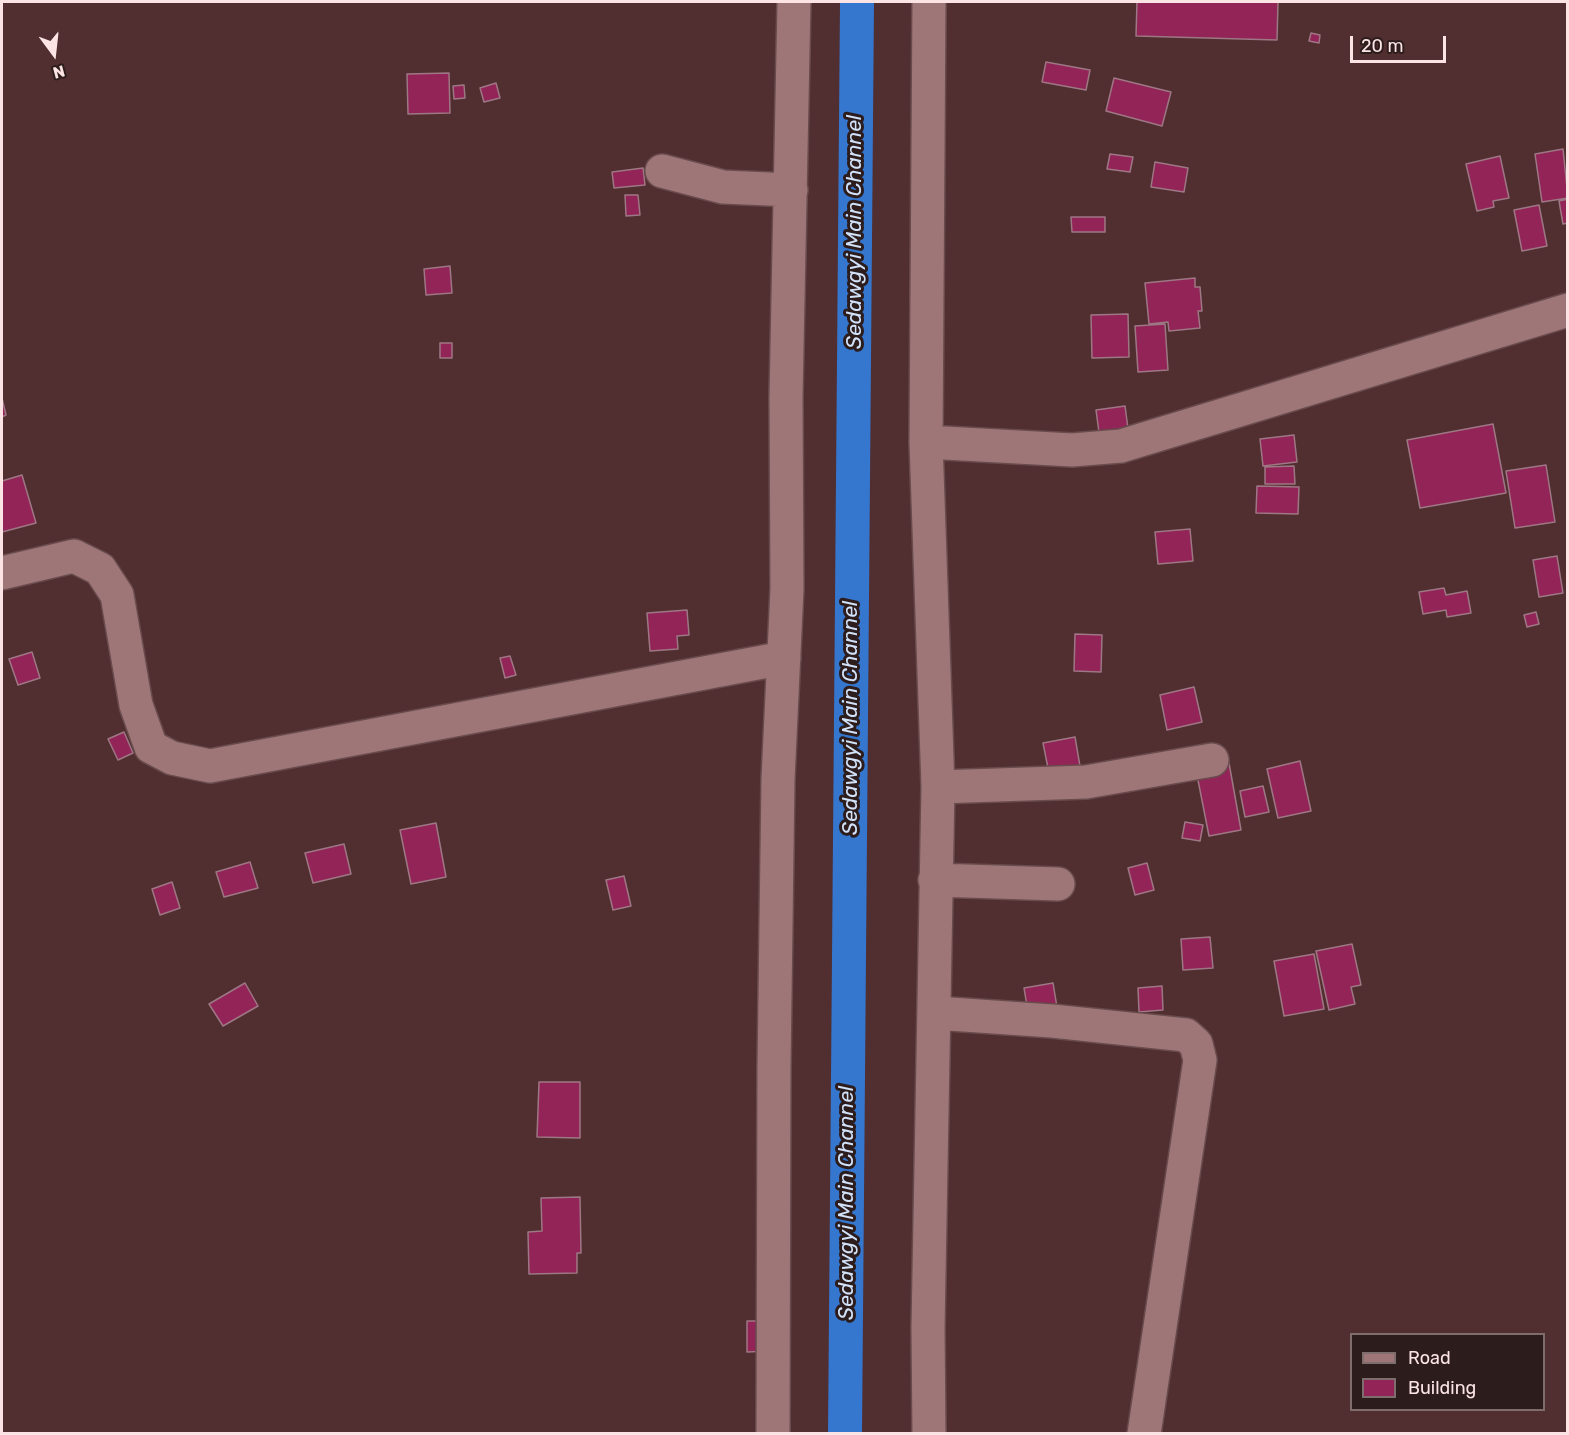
<!DOCTYPE html>
<html>
<head>
<meta charset="utf-8">
<style>
  body { margin:0 }
  #map { position:relative; width:1569px; height:1435px; overflow:hidden; background:#512e30; font-family:Rubik,sans-serif }
  canvas { display:block }
  .frame { position:absolute; inset:0; border:3px solid #fce4e5; pointer-events:none }
  .legend { position:absolute; left:1350px; top:1333px; width:195px; height:78px; box-sizing:border-box; background:#2c1c1c; border:2px solid #7f6c6c; margin:0; padding:8px 10px; list-style:none; font-size:18px; color:#fce4e5 }
  .legend li { display:flex; align-items:center; gap:12px; height:30px }
  .legend b { width:30px; border:2px solid #7f6c6c }
  .north { position:absolute; left:24px; top:24px; width:60px; height:60px; -webkit-text-stroke:4px #2c1c1c; paint-order:stroke; rotate:165deg; font-size:16px; font-weight:700; line-height:24px; text-align:center; color:#fce4e5 }
  .north::after { content:''; display:block; margin:auto; width:21px; height:27px; background:#fce4e5; clip-path:polygon(50% 0,100% 100%,50% 72%,0 100%) }
  .scale { position:absolute; left:1350px; top:36px; width:96px; height:27px; box-sizing:border-box; border:3px solid #fce4e5; border-top:0; padding-left:8px; font-size:18px; line-height:21px; white-space:nowrap; color:#fce4e5; -webkit-text-stroke:4px #2c1c1c; paint-order:stroke }
</style>
</head>
<body>
<div id="map">
<canvas width="1569" height="1435"></canvas>
<div class="frame"></div>
<ul class="legend">
<li><b style="height:8px;background:#9e7677"></b>Road</li>
<li><b style="height:16px;background:#922457"></b>Building</li>
</ul>
<div class="north">N</div>
<div class="scale">20 m</div>
</div>
<script>
const c = document.querySelector('canvas').getContext('2d');
c.lineJoin = 'round';
function stroke(path, color, width, dash) { c.strokeStyle = color; c.lineWidth = width; c.lineCap = dash ? 'butt' : 'round'; c.setLineDash(dash || []); c.stroke(path); }
function fillPath(path, color) { c.fillStyle = color; c.fill(path, 'evenodd'); }
function drawText(font, color, halo, rows, align = 'center') {
  c.font = font + ' Rubik,sans-serif'; c.lineWidth = 6; c.setLineDash([]); c.textBaseline = 'middle'; c.strokeStyle = halo; c.fillStyle = color; for (const [text, x, y, turn = 0] of rows) {
    c.save(); c.translate(x, y); c.rotate((+turn || 0) * Math.PI / 180); c.textAlign = isNaN(turn) ? turn : align; if (halo) c.strokeText(text, 0, 0); c.fillText(text, 0, 0); c.restore();
  }
}
stroke(new Path2D(`
  M845,1434L857,2`), '#3576ce', 34);
const building = new Path2D(`
  M1137,2H1278L1277,40L1136,36Z
  M1311,33L1320,35L1319,43L1309,41Z
  M1046,62L1090,70L1086,90L1042,82Z
  M449,73L450,113L408,114L407,74Z
  M1114,78L1171,92L1162,126L1106,111Z
  M496,83L500,98L484,102L480,88Z
  M464,85L465,98L454,99L453,86Z
  M1563,149L1568,198L1542,202L1535,154Z
  M1110,154L1133,157L1130,172L1107,169Z
  M1500,156L1509,198L1493,201L1494,207L1477,211L1466,164Z
  M1155,162L1188,168L1184,192L1151,187Z
  M643,168L645,185L614,188L612,172Z
  M625,195H638L640,215L626,216Z
  M1568,199V223L1563,224L1559,201Z
  M1539,205L1547,246L1522,251L1514,210Z
  M1071,217H1105V232H1072Z
  M450,266L452,293L426,295L424,269Z
  M1195,278V287H1200L1202,311H1198L1200,328L1169,331L1168,322L1149,324L1145,283Z
  M1128,314L1129,357L1092,358L1091,315Z
  M1165,324L1168,370L1138,372L1135,326Z
  M440,343H452V358H440Z
  M2,398L6,415L2,417Z
  M1125,406L1129,436L1100,440L1096,410Z
  M1493,424L1506,493L1420,508L1407,440Z
  M1294,435L1297,462L1263,466L1260,439Z
  M1546,465L1555,522L1515,528L1506,471Z
  M1294,466L1295,484H1265V467Z
  M22,475L36,523L2,532V481Z
  M1257,486L1299,487L1298,514L1256,513Z
  M1190,529L1193,561L1158,564L1155,532Z
  M1557,556L1563,593L1539,597L1533,560Z
  M1444,588L1446,595L1467,591L1471,613L1447,617L1446,610L1423,614L1419,592Z
  M687,610L689,635L677,636L678,649L650,651L647,613Z
  M1536,612L1539,624L1527,627L1524,615Z
  M1075,634L1102,635L1101,672L1074,671Z
  M32,652L40,678L18,685L9,659Z
  M510,656L516,675L505,678L500,658Z
  M1194,687L1202,722L1167,730L1160,695Z
  M124,732L133,753L118,760L108,739Z
  M1075,737L1081,772L1050,778L1043,743Z
  M1300,761L1311,811L1278,818L1267,769Z
  M1229,763L1241,830L1209,836L1196,770Z
  M1263,786L1269,812L1245,817L1240,791Z
  M1185,822L1203,825L1200,841L1182,838Z
  M436,823L446,877L411,884L400,830Z
  M344,844L351,874L313,883L305,853Z
  M250,862L258,888L224,897L216,872Z
  M1147,863L1154,890L1135,895L1128,868Z
  M624,876L631,906L613,910L606,880Z
  M172,882L180,908L160,915L152,889Z
  M1210,937L1213,968L1183,970L1181,939Z
  M1352,944L1361,985L1351,987L1355,1004L1329,1010L1316,951Z
  M1314,954L1324,1009L1284,1016L1274,961Z
  M245,983L258,1006L223,1026L209,1004Z
  M1053,983L1057,1007L1028,1012L1024,988Z
  M1162,986L1163,1010L1139,1012L1138,988Z
  M539,1082H580V1138L537,1137Z
  M580,1197L581,1253H577V1273L529,1274L528,1232L542,1231L541,1198Z
  M747,1321H768L769,1351L747,1352Z`);
fillPath(building, '#922457');
stroke(building, '#9e7784', 1.5);
const minor = new Path2D(`
  M662,171L723,187L791,190
  M926,442L1072,450L1121,446L1568,310
  M2,573L74,556L100,569L117,595L136,705L151,747L172,758L210,766L784,658
  M938,787L1086,782L1212,760
  M935,880L1058,884
  M935,1013L1052,1021L1186,1035L1196,1044L1200,1060L1144,1434
  M773,1434L774,1068L778,779L787,589L786,397L794,2
  M929,1434L928,1328L938,787L926,442L929,2`);
stroke(minor, '#694b4d', 36);
stroke(minor, '#9e7677', 33);
drawText('italic 21px', '#d2e2f9', '#2c1c1c', [
  ["Sedawgyi Main Channel",855,232,-90],
  ["Sedawgyi Main Channel",851,718,-90],
  ["Sedawgyi Main Channel",847,1203,-90]
]);
</script>
</body>
</html>
